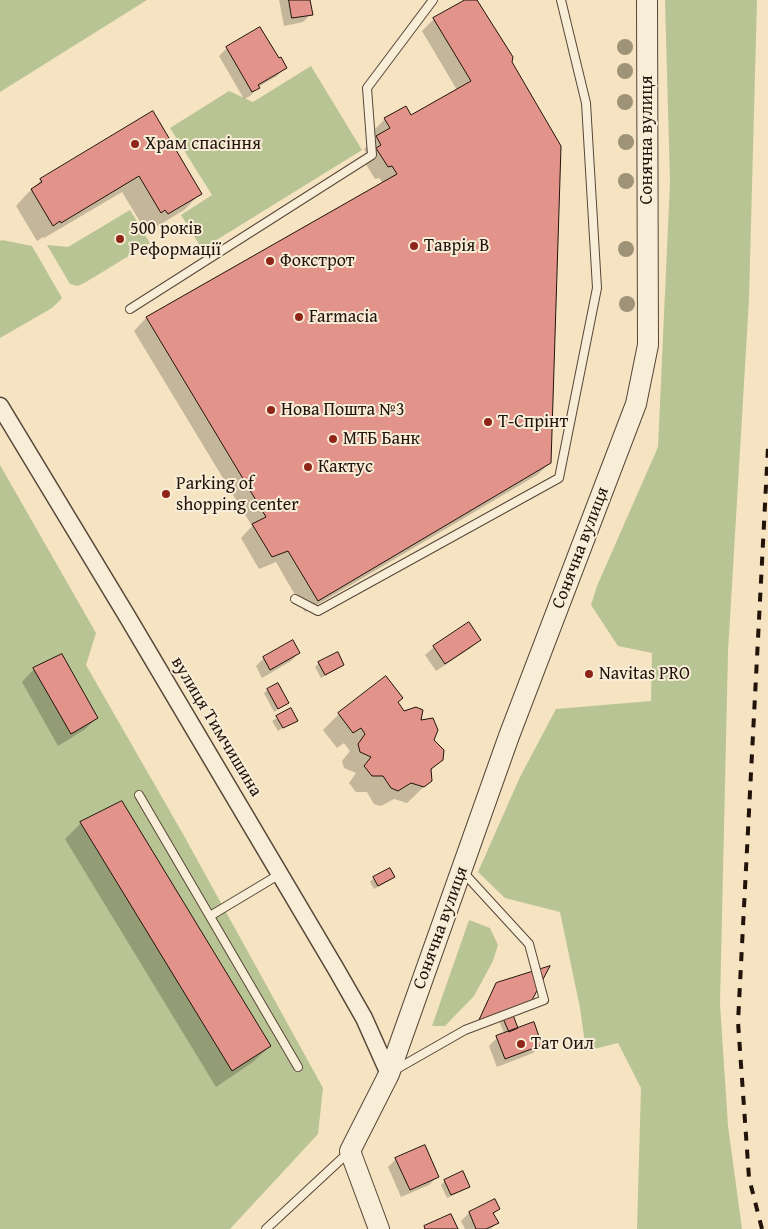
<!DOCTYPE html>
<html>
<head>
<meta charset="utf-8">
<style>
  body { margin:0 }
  canvas { display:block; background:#f5e3c1 }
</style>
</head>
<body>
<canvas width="768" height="1229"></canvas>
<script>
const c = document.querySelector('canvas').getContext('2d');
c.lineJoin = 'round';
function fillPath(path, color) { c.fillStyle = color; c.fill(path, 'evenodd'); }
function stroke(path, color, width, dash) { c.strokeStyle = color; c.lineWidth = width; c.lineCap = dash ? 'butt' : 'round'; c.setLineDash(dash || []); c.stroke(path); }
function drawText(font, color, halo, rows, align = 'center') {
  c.font = font + ' "Gentium Book Plus",serif'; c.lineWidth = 4; c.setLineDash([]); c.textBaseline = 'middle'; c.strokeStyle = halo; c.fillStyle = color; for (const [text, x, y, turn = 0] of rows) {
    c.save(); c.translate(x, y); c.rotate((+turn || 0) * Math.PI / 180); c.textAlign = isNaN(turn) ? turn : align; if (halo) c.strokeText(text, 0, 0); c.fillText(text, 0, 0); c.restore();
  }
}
fillPath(new Path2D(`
  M0,0H147L0,92Z
  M665,0H757L749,299L728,652L720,1004L728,1126L742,1229H637L641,1088L618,1043L586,1051L580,1008L560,912L505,898L478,872L520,777L556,709L651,701L652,653L618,646L591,605L597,586L658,447L670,182Z
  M311,66L362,150L202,249L181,215L212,195L170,128L229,91L253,102Z
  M130,210L150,243L86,282L78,286L70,284L47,245L68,247Z
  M2,240L32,246L62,298L52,308L0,338V241Z
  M0,465L96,633L86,665L183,834L323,1088L318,1134L230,1229H0Z
  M469,920L490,928L498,945L493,961L474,996L445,1026H432Z`), '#b9c494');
fillPath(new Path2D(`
  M279,0H309L311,14L303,22L284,26Z
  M468,0H476L510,62L550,463L537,475L305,612L276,562L259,569L241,538L252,526L134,331L146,318L383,183L379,178L375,179L364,161L369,157L364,149L376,138L372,132L385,119L405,107L410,116L457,90L422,31L434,19Z
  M227,48L278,60L285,67L277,76L258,87L250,96L244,99L219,56Z
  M152,113L200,194L184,210L151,230L149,226L144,228L122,192L44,238L43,237L37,241L16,206L25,196L41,180Z
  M479,640L471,648L436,671L425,655L434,647Z
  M299,653L291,661L262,678L256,666L264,658Z
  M319,663L343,664L339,668L321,678L315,667Z
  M34,669L97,718L84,730L58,746L22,682Z
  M268,690L288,703L274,712L264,693Z
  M397,703L404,712L419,722L432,740L442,759L430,771L431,780L407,803L394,799L381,806L374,804L367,792H356L349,783L356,773L344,768L342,761L350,751L344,743L337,748L323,730L339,714Z
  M291,710L296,720L278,731L272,721Z
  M81,823L270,1046L253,1062L216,1087L65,839Z
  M393,877L389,881L374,889L370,882L374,878Z
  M511,1011L518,1030L541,1045L533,1053L497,1067L489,1046L497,1038L505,1035L497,1016Z
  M396,1159L438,1176L429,1185L401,1197L388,1167Z
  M445,1181L468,1187L464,1190L447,1198L441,1185Z
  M494,1201L498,1209L493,1215L497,1223L491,1229H465L461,1221L469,1213Z`), '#0003');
const building = new Path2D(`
  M289,0H310L313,15L292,18Z
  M465,0H477L513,57L512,62L561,146L551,463L318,601L288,551L272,557L252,524L266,517L146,317L397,174L392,166L388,167L376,148L381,145L376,136L390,128L384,118L406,106L411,115L471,81L433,18Z
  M260,27L279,58L281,57L287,68L258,85L260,88L252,92L226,47Z
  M153,111L202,194L168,214L165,210L161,213L139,176L61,223L60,221L53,226L31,189L42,182L40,179Z
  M469,622L481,640L445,664L433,646Z
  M293,640L300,653L270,670L263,657Z
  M338,652L344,665L325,675L318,662Z
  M62,654L98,718L71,734L33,668Z
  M386,676L403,698L398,702L404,711L416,707L423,710L421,720L433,718L438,730L434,740L444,750L443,760L431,769L432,781L424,787L411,783L398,791L391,788L383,776H372L364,766L371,757L360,752L358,744L365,734L361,728L353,733L338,713Z
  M278,683L289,703L278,709L267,689Z
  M291,708L298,721L283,728L276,716Z
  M122,801L271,1046L232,1071L80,822Z
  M390,868L395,877L378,886L373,877Z
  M550,966L531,1002L511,1010L518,1028L509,1032L501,1014L478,1022L496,983Z
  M534,1022L542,1045L505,1059L496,1036Z
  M425,1145L439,1177L410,1190L395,1158Z
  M463,1171L470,1187L451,1195L444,1180Z
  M495,1199L500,1209L493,1213L499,1223L486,1229H476L469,1212Z
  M451,1214L458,1229H425L424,1226Z`);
fillPath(building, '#e2948b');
stroke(building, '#22130b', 1);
const service = new Path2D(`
  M130,309L372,155L367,88L433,0
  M295,599L318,611L559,478L597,288L586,103L561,0
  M139,795L298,1067
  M210,916L280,874
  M395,1070L465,1030L544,1000L529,944L463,872
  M266,1229L349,1152`);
const minor = new Path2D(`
  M0,406L127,616L336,969L364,1018L389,1074`);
const tertiary = new Path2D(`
  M379,1229L350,1151L389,1074L509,736L636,404L648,345L647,0`);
stroke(service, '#574738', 10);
stroke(minor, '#574738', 19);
stroke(tertiary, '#574738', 22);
stroke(service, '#f8edd7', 8);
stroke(minor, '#f8edd7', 16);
stroke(tertiary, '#f8edd7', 20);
stroke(new Path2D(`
  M762,1229L749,1178L738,1022L768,447`), '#22130b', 4, [9, 9]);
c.fillStyle = '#9e9377';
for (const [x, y] of [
  [625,47],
  [625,71],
  [625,102],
  [626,142],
  [626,181],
  [626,249],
  [627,304]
]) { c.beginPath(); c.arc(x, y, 8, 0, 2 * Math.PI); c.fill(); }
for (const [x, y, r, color] of [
  [135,144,5,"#8f2418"],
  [120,239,5,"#8f2418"],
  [414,246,5,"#8f2418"],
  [270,261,5,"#8f2418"],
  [299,317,5,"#8f2418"],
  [271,410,5,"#8f2418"],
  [488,422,5,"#8f2418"],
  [333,439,5,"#8f2418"],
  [308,467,5,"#8f2418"],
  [166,494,5,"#8f2418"],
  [589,674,5,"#8f2418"],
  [521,1044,5,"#8f2418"]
]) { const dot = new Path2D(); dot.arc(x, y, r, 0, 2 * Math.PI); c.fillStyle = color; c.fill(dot); stroke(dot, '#f8edd7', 2); }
drawText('18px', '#22130b', '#f8edd7', [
  ["Сонячна вулиця",647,140,-90],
  ["Сонячна вулиця",581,548,-69],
  ["вулиця Тимчишина",216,727,59],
  ["Сонячна вулиця",441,928,-70]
]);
drawText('18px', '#22130b', '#f8edd7', [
  ["Храм спасіння",145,144],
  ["500 років",130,229],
  ["Реформації",130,250],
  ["Таврія В",424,246],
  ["Фокстрот",280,261],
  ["Farmacia",309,317],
  ["Нова Пошта №3",281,410],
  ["Т-Спрінт",498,422],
  ["МТБ Банк",343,439],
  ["Кактус",318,467],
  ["Parking of",176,484],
  ["shopping center",176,505],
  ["Navitas PRO",599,674],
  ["Тат Оил",531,1044]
], 'left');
</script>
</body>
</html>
